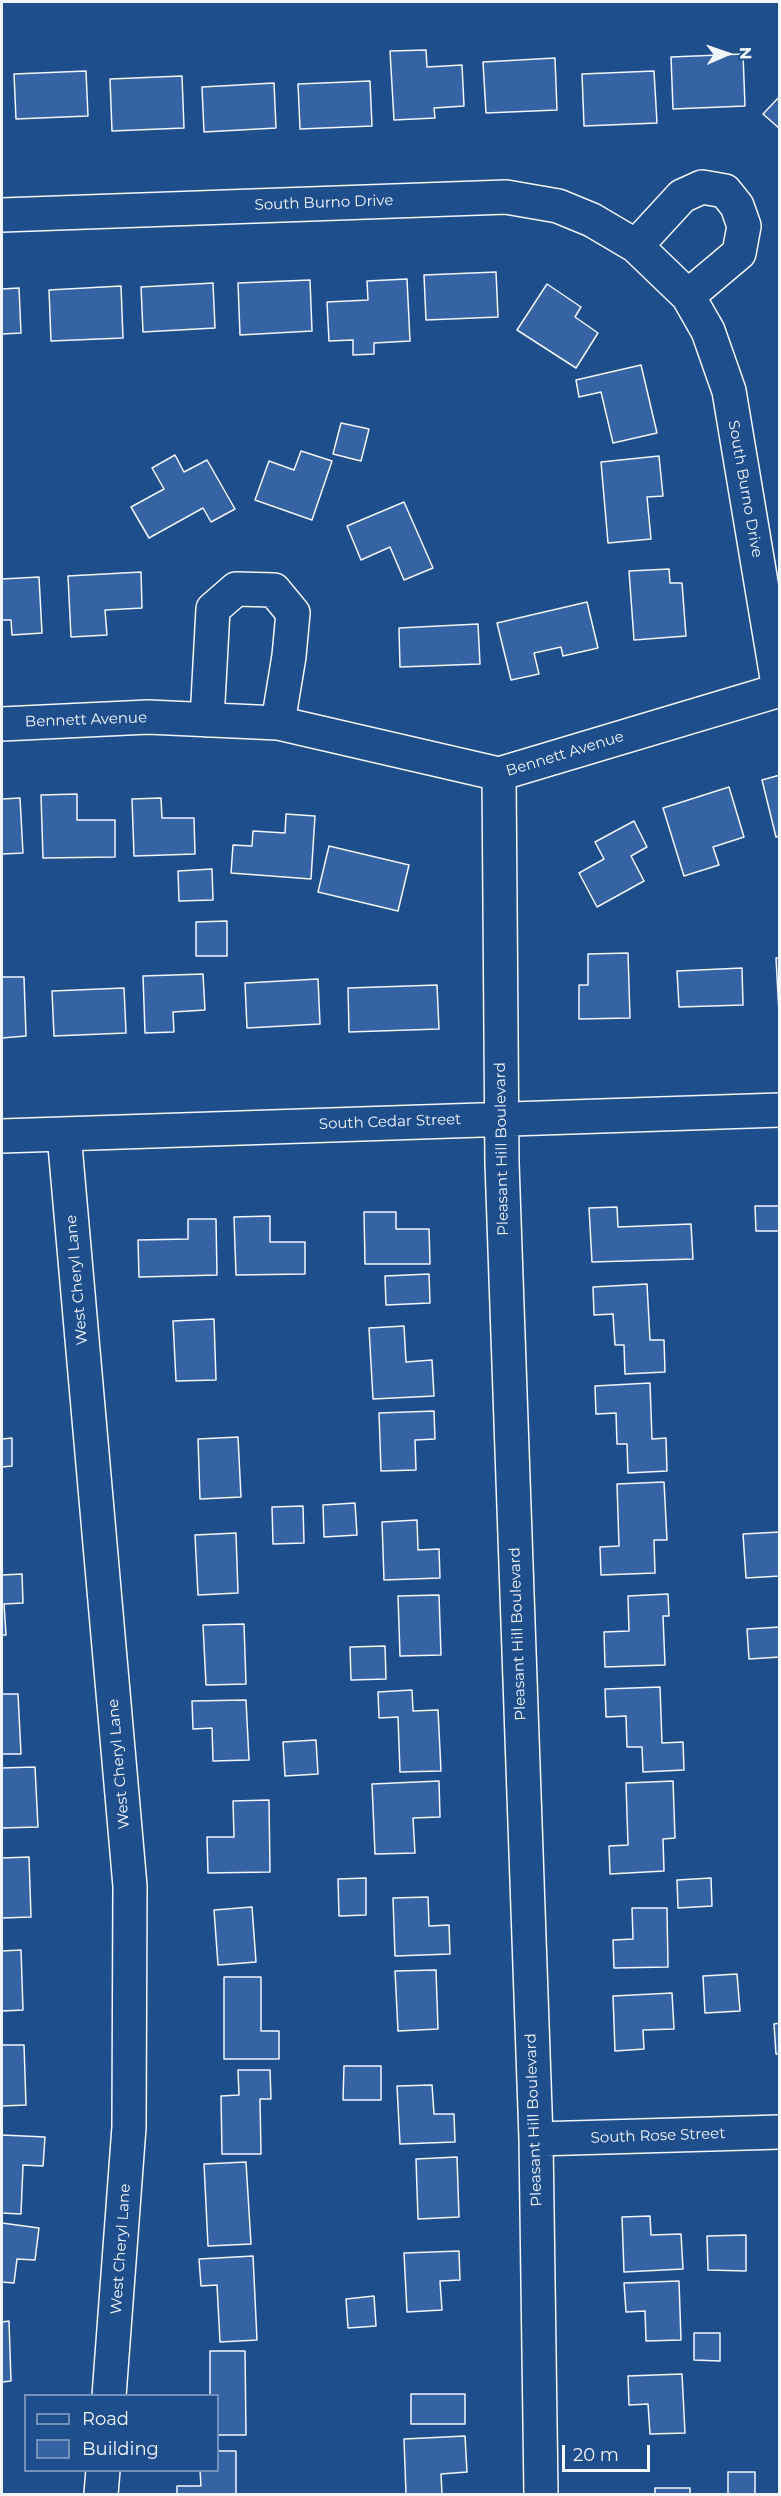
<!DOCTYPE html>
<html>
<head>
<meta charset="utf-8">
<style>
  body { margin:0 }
  #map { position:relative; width:781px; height:2496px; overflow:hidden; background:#1f4e8c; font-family:Montserrat,sans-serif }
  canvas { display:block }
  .frame { position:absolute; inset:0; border:3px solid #f2f6ff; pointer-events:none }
  .legend { position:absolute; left:24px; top:2394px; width:195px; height:78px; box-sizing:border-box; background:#1f4e8c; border:2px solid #7391ba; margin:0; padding:8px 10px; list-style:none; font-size:18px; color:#f2f6ff }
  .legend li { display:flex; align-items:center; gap:12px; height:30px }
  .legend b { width:30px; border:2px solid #7391ba }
  .north { position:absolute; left:697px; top:24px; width:60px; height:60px; -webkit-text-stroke:4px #1f4e8c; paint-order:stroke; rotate:88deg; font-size:16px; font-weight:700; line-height:24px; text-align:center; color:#f2f6ff }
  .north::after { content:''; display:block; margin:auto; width:21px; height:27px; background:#f2f6ff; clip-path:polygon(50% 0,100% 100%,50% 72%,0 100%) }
  .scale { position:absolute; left:562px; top:2445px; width:88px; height:27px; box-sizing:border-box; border:3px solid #f2f6ff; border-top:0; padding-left:8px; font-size:18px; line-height:21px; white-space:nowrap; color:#f2f6ff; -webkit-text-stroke:4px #1f4e8c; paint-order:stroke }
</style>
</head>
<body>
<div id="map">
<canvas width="781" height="2496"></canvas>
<div class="frame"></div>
<ul class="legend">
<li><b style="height:8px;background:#1f4e8c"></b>Road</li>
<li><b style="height:16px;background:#3563a3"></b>Building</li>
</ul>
<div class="north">N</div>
<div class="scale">20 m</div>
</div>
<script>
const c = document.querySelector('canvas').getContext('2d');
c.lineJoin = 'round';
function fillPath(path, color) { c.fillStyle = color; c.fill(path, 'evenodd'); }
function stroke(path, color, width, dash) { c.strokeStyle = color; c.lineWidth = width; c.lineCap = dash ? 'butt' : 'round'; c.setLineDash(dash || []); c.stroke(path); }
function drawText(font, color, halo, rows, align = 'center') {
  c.font = font + ' Montserrat,sans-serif'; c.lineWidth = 4.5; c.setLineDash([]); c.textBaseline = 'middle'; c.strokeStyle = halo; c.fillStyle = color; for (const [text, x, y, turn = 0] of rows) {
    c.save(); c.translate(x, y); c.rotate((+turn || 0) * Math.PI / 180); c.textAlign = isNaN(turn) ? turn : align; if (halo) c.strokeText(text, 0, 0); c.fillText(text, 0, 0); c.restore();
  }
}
const building = new Path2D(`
  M426,50L427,67L462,65L464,106L434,108L435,118L394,120L390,51Z
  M743,54L745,106L673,109L671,57Z
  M555,58L557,110L486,113L483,62Z
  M86,71L88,116L16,119L14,74Z
  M654,71L657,123L584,126L582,74Z
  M182,76L184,128L112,131L110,79Z
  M370,81L372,126L300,129L298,84Z
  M274,83L276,128L204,132L202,87Z
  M780,96V129L763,114Z
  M496,272L498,317L426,320L424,275Z
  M407,279L410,341L374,343V354L353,355V340L329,341L327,302L368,300L367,281Z
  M310,280L312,331L240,335L238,283Z
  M213,283L215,328L143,332L141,287Z
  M547,284L581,307L575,317L598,333L576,368L517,330Z
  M121,286L123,338L51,341L49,290Z
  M19,288L21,333L2,334V289Z
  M641,365L657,433L613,443L601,392L579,397L576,380Z
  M341,423L369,429L361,461L333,454Z
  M301,451L332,461L312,520L255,500L269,461L294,470Z
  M175,455L184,472L207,460L235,509L211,522L203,508L149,538L131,507L164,489L152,468Z
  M659,456L663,496L647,497L651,539L608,543L601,462Z
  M404,502L433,568L404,580L390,547L361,560L347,526Z
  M669,569L670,583H682L686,636L634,640L629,571Z
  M141,572L142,608L105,610L107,635L71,637L68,576Z
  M39,577L42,633L12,635L11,620H2V579Z
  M587,602L598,648L563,656L561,647L534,653L539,674L511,680L497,623Z
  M478,624L480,664L400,667L399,628Z
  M780,775V836L776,837L762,780Z
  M729,787L744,837L713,847L719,865L684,876L663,808Z
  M77,794V820H115V857L43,858L41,795Z
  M20,798L23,853L2,854V799Z
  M161,798L162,818H194L195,854L134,856L132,799Z
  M286,814L315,816L311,879L231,873L233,845L252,846L253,831L285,833Z
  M634,821L647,847L631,856L644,881L597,907L579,873L604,859L595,842Z
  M329,846L409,865L398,911L318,892Z
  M212,869L213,900L179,901L178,871Z
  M227,921V956H196V922Z
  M628,953L630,1018L579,1019V985H588V954Z
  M776,958H780V1013H779Z
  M742,968L743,1005L679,1007L677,971Z
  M203,974L205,1010L173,1012L174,1032L145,1033L143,976Z
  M2,977H24L26,1036L2,1038Z
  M318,979L320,1024L247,1028L245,983Z
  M437,985L439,1029L349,1032L348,988Z
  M124,988L126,1033L54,1036L52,991Z
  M755,1206H780V1231H756Z
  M617,1207L618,1227L691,1224L693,1259L592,1262L589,1208Z
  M364,1212H396V1229H429L430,1264H365Z
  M270,1216V1242H305V1274L236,1275L234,1217Z
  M188,1219H216L217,1275L139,1277L138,1240L188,1239Z
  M429,1274L430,1303L386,1305L385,1276Z
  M647,1284L650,1340H664L665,1372L625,1374L624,1345H615L613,1314L594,1315L593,1287Z
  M214,1319L216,1380L176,1381L173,1321Z
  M404,1326L406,1362L432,1360L434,1396L373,1399L369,1328Z
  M650,1383L652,1439L666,1438L667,1471L628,1473L627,1444H617L616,1413L596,1414L595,1386Z
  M434,1411L435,1439L415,1440L416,1470L381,1471L379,1413Z
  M238,1437L241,1497L200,1499L198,1439Z
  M12,1438V1466L2,1467V1439Z
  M664,1482L667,1540H654L655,1573L601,1575L600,1547L619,1546L617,1484Z
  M355,1503L357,1535L324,1537L323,1505Z
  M303,1506L304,1543L273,1544L272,1507Z
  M417,1520L418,1550L439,1549L440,1578L384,1580L382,1522Z
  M780,1532V1576L746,1578L743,1534Z
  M236,1533L238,1593L198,1595L195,1535Z
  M22,1574L23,1603L4,1604L6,1635H2V1575Z
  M668,1594L669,1616H663L665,1665L605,1667L604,1632L629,1631L628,1596Z
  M439,1595L441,1655L400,1656L398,1596Z
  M244,1624L246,1684L206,1685L203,1625Z
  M780,1627V1657L749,1659L747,1629Z
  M385,1646L386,1679L351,1680L350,1647Z
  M660,1687L662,1743L683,1742L684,1770L643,1772L642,1747H627L626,1716L606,1717L605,1689Z
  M412,1690L413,1711L438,1710L441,1771L400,1772L398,1717L379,1718L378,1692Z
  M2,1694H18L21,1754H2Z
  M246,1700L249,1760L213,1761L212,1728L193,1729L192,1701Z
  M316,1740L318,1774L285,1776L283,1742Z
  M35,1767L38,1827L2,1828V1768Z
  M439,1781L440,1817L413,1818L415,1853L375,1854L372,1784Z
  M673,1781L675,1838L663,1839L664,1871L610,1874L609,1846L628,1845L626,1783Z
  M269,1800L270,1872L208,1873L207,1837H234L233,1801Z
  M29,1857L31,1917L2,1918V1858Z
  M366,1878V1915L339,1916L338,1879Z
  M711,1878L712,1906L678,1908L677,1880Z
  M428,1897L429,1926L449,1925L450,1954L395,1956L393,1898Z
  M252,1907L256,1962L218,1965L214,1910Z
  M632,1908H667L668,1967L614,1968L613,1940L633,1939Z
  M21,1950L23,2010L2,2011V1951Z
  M436,1970L438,2029L398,2031L395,1971Z
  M737,1974L740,2011L705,2013L703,1976Z
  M224,1977H261V2031H279V2059H224Z
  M672,1993L674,2029L643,2030L644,2049L615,2051L613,1996Z
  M780,2023V2054H776L774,2024Z
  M2,2045H24L26,2105L2,2106Z
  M344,2066H381V2100H343Z
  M238,2070H270L271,2099H260L261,2154H222L221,2096L239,2095Z
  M432,2085L434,2114H454L455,2142L400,2144L397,2086Z
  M2,2135L45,2137L43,2166L23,2165L21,2214L2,2213Z
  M457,2157L459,2217L418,2219L416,2159Z
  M246,2162L251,2244L208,2246L204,2164Z
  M650,2216L651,2235L681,2234L683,2269L624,2272L622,2217Z
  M2,2223L39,2228L35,2260L17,2259L14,2283L2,2282Z
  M746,2235V2271L708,2270L707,2236Z
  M459,2251L460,2280L440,2281L442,2310L407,2312L404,2253Z
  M253,2256L257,2340L220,2342L217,2285L201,2286L199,2259Z
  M679,2281L681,2340L646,2341L645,2311L626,2312L624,2283Z
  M374,2296L376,2326L348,2328L346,2299Z
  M9,2321L11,2381L2,2382V2322Z
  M694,2333H720V2361L694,2360Z
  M210,2351H245L246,2435H218V2396H210Z
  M682,2374L685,2433L650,2434L648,2404L629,2405L628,2376Z
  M411,2394H465V2424H411Z
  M465,2436L467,2472L441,2474L442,2494H406L404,2439Z
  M218,2451H236V2494H177V2486H201L200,2470H218Z
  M728,2472H755V2494H728Z
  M655,2488H690V2494H655Z`);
fillPath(building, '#3563a3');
stroke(building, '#f2f6ff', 1.5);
const minor = new Path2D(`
  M2,215L506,197L558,206L592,220L636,246L688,296L708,331L729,391L779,690
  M636,246L682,196L702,187L725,191L737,206L744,226L739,253L688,296
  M207,720L213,609L236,589L274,590L293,613L289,656L278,723
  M2,724L148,717L278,723L499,774L780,690
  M499,774L502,1163L536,2139L541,2494
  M64,1134L130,1886L129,2127L109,2396
  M2,1136L780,1110
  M536,2139L780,2132
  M101,2494L103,2470`);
stroke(minor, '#f2f6ff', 36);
stroke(minor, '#1f4e8c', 33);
drawText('15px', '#f2f6ff', '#1f4e8c', [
  ["South Burno Drive",324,203,-2],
  ["South Burno Drive",745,489,80],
  ["Bennett Avenue",86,720,-2],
  ["Bennett Avenue",565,754,-17],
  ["South Cedar Street",390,1122,-2],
  ["Pleasant Hill Boulevard",502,1149,-91],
  ["West Cheryl Lane",77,1280,-95],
  ["Pleasant Hill Boulevard",518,1634,-92],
  ["West Cheryl Lane",119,1764,-95],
  ["Pleasant Hill Boulevard",534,2120,-92],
  ["South Rose Street",658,2136,-2],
  ["West Cheryl Lane",121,2249,-86]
]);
</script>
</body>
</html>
